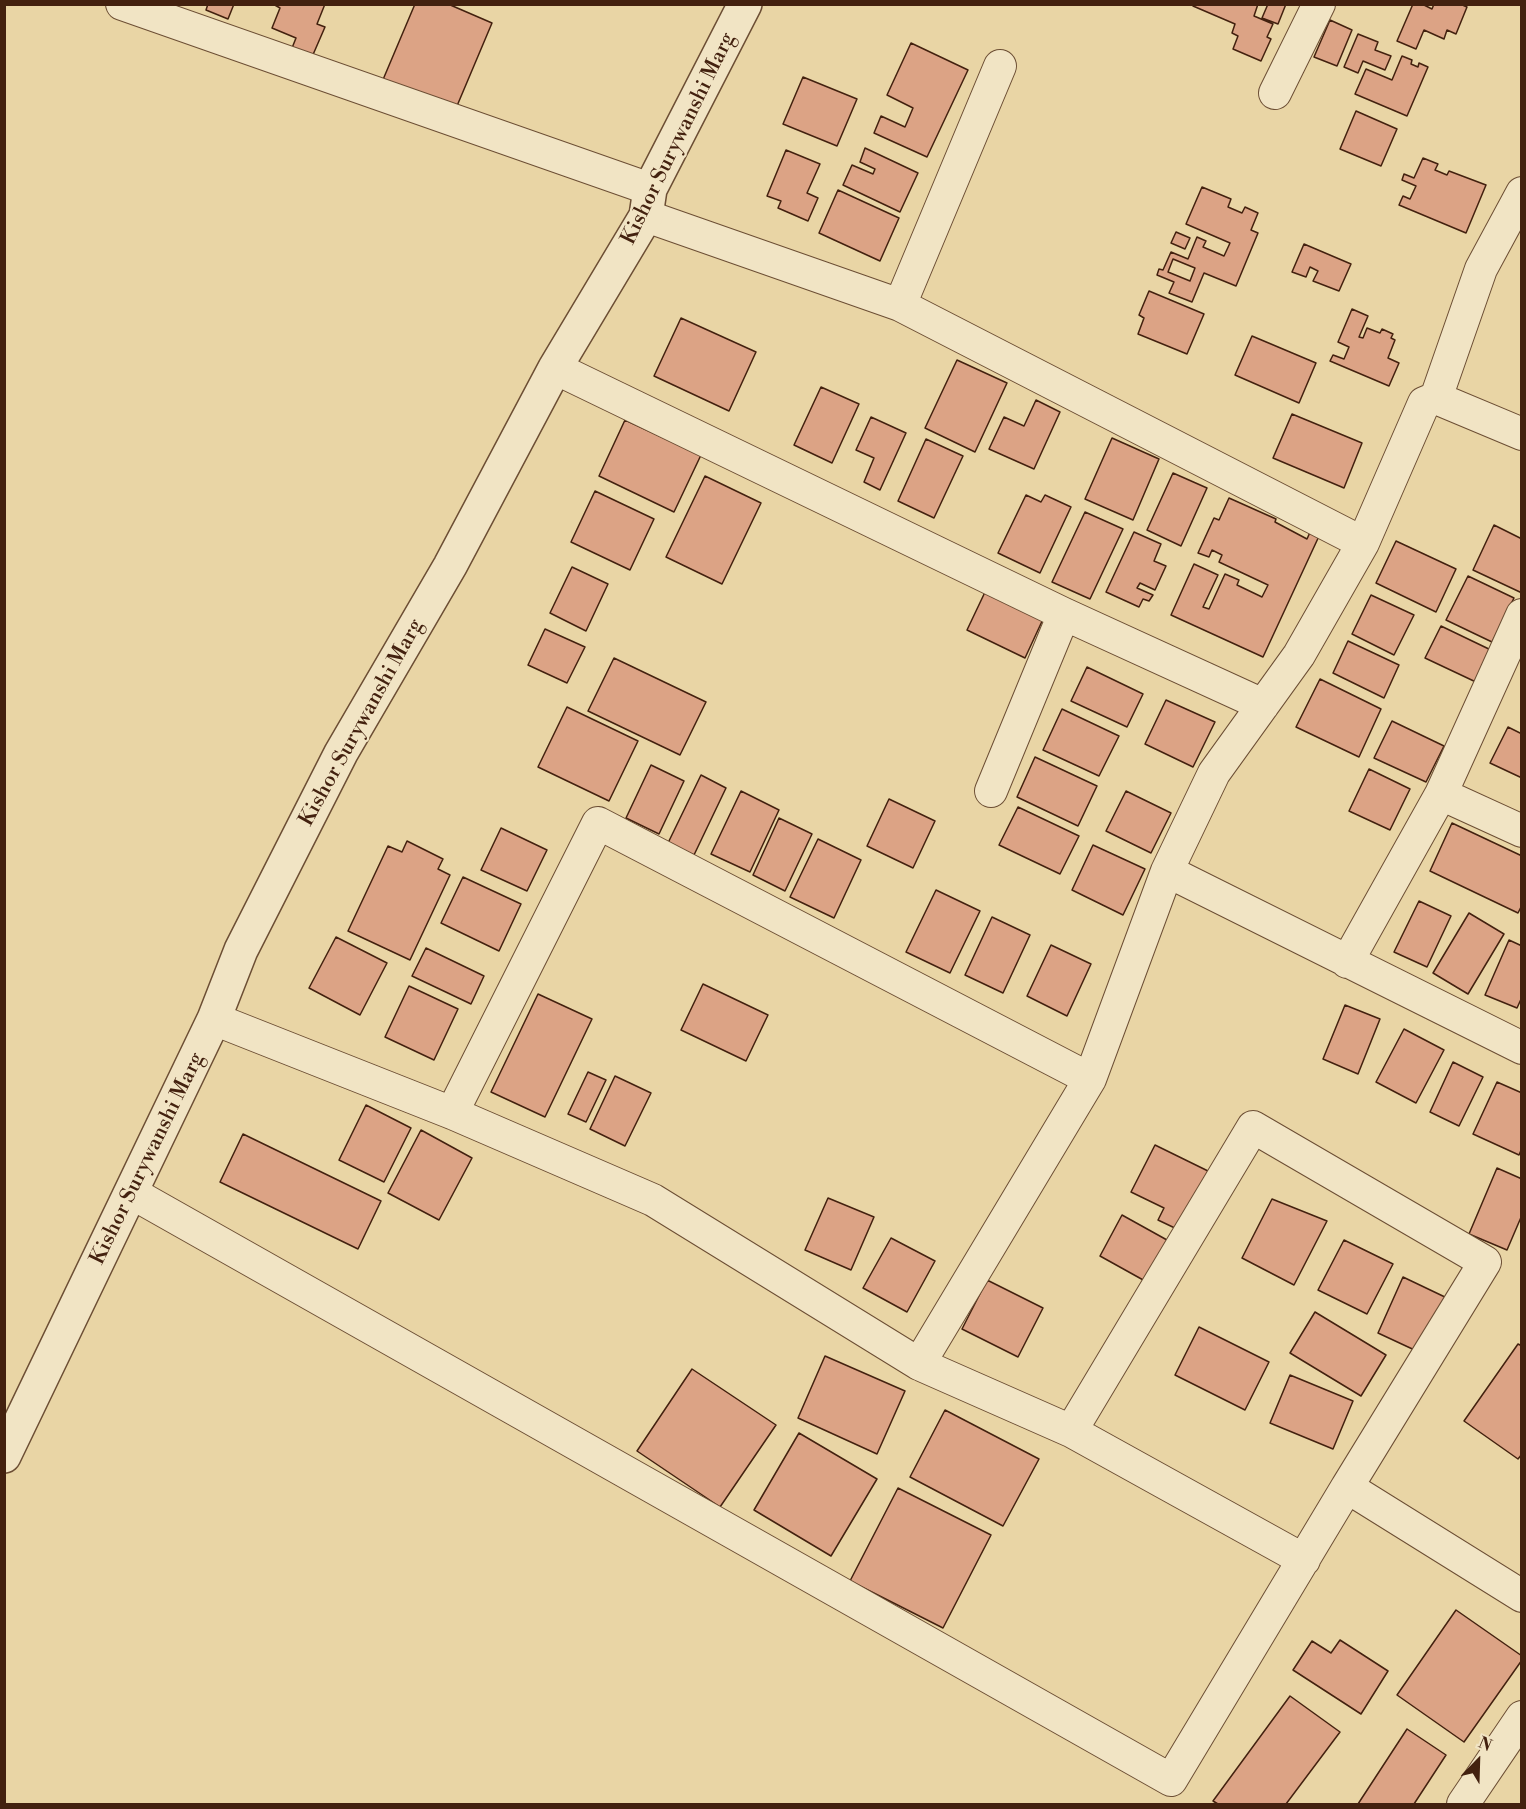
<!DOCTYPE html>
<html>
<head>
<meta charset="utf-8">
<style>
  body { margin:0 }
  #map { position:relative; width:1526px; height:1809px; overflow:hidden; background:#e9d5a5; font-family:"Libre Bodoni",serif }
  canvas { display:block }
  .frame { position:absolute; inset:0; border:6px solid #43210f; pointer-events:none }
  .north { position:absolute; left:1448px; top:1731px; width:60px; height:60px; -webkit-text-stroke:4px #f1e4c4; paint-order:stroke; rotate:23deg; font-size:16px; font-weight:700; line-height:24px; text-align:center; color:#43210f }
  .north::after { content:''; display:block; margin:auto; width:21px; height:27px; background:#43210f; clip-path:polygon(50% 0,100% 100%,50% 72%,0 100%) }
</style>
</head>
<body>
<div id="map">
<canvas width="1526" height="1809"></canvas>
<div class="frame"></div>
<div class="north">N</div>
</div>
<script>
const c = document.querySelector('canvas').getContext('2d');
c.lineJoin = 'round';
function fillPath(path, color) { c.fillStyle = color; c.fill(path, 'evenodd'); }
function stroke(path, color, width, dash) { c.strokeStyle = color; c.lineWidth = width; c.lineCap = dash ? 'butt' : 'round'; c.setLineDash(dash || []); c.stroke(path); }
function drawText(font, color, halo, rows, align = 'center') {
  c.font = font + ' "Libre Bodoni",serif'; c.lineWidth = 4.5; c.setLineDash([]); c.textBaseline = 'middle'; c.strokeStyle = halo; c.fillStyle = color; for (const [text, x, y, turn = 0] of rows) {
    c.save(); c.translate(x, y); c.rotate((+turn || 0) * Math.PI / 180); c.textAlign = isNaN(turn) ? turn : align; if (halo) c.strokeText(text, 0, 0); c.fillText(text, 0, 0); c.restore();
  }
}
const building = new Path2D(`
  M208,4H234L228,19L206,10Z
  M325,4L317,24L325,27L312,57L292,48L296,38L272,28L280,8L273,4Z
  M415,4H448L492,23L454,113L382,82Z
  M1194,4H1258L1254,16L1273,24L1267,37L1271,39L1261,61L1233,49L1238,36L1232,33L1235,24L1193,6Z
  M1268,4H1286L1278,24L1262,18Z
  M1413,4H1422L1432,9L1434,4H1460L1467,7L1456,34L1447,30L1444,39L1424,30L1416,49L1397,41Z
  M1330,20L1352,30L1337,66L1314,57Z
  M1358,34L1378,42L1375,50L1391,56L1385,70L1363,61L1358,73L1344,67Z
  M911,43L968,70L927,157L874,133L881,116L905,127L913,108L887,95Z
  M1402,56L1412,60L1411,64L1418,67L1419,63L1428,67L1407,116L1355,94L1366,69L1392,80Z
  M803,77L857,99L837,146L783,124Z
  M1356,111L1397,129L1381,166L1340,149Z
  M865,148L918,173L900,212L843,185L852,165L873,174L875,169L860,162Z
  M786,150L820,164L807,193L818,198L808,221L778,208L781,201L767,196Z
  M1423,158L1438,164L1435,170L1447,175L1449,171L1486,185L1466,233L1399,205L1403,196L1410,199L1416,186L1402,180L1404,174L1414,178Z
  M1202,187L1231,199L1228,207L1242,213L1245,207L1258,213L1251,230L1258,233L1236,286L1204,273L1192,302L1169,293L1174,282L1157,275L1159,269L1163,270L1171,252L1188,259L1197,237L1206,241L1203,247L1224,256L1230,243L1186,224ZM1173,259L1195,268L1190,281L1168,272Z
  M838,190L899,218L880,261L819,233Z
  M1176,232L1190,238L1185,249L1171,243Z
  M1304,244L1351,264L1339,291L1313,281L1318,271L1310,267L1306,277L1292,272Z
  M1149,291L1204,314L1187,354L1138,334L1144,318L1139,315Z
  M1352,309L1368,316L1359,337L1363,338L1367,328L1380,333L1382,329L1393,334L1391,338L1395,340L1388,358L1399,363L1389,386L1330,361L1333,355L1344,359L1349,347L1338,342Z
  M681,318L756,352L729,411L654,376Z
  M1252,336L1316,363L1299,403L1235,375Z
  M957,360L1007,383L975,452L925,428Z
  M821,387L859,404L832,463L794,445Z
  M1036,400L1060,412L1034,469L989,449L1004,417L1024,426Z
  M1292,414L1362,443L1344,488L1273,458Z
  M871,417L906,433L880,490L864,482L874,458L856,450Z
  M625,420L701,455L674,512L599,476Z
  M1112,438L1159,459L1133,520L1085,499Z
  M926,439L963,456L934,518L898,501Z
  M1173,473L1207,488L1181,546L1147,530Z
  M705,476L761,503L722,584L666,557Z
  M595,491L654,519L630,570L571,542Z
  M1026,495L1041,502L1045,495L1071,507L1040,573L998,553Z
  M1229,498L1276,519L1275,522L1307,539L1311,530L1320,534L1263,657L1171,615L1194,564L1218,575L1203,607L1209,609L1225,574L1239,580L1237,585L1262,597L1268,585L1219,562L1222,555L1212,550L1209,557L1198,553L1214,518L1219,520Z
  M1085,512L1123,529L1090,599L1052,582Z
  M1494,525L1522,539V593L1473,570Z
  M1134,532L1161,544L1154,561L1166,566L1155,590L1140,583L1137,588L1153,595L1149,601L1143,599L1139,607L1106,592Z
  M1396,541L1456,569L1436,612L1376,583Z
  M572,567L608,584L586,631L550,613Z
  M1468,576L1514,598L1492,642L1446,620Z
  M986,590L1044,617L1025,658L967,630Z
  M1371,595L1414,615L1394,655L1352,634Z
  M1441,626L1493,651L1478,683L1425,658Z
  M545,629L585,647L567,683L528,665Z
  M1348,641L1399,665L1384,698L1333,673Z
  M614,658L706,702L680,755L588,711Z
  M1087,667L1143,694L1127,727L1071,701Z
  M1320,679L1381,709L1359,757L1296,727Z
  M1166,700L1215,722L1193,767L1145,744Z
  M567,707L638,741L609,801L538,767Z
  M1062,709L1119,736L1099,776L1043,750Z
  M1392,721L1444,746L1426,782L1374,758Z
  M1508,727L1522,734V778L1490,763Z
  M1035,757L1097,786L1078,826L1017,797Z
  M651,765L684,781L659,834L626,818Z
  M1369,769L1410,789L1390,830L1349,811Z
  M701,775L726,788L694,855L668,843Z
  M741,791L779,810L750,872L711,854Z
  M1126,791L1171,813L1151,853L1106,831Z
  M889,799L935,821L913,868L867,846Z
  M1018,807L1079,836L1060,874L999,845Z
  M779,818L812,834L785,891L753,875Z
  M1452,823L1522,856V905L1518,913L1430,871Z
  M501,828L547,850L527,891L481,870Z
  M818,839L861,860L834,918L790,897Z
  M407,841L443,859L438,869L450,875L410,960L348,931L388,846L402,852Z
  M1093,845L1145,869L1123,915L1072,890Z
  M463,877L521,904L499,951L441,923Z
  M936,890L980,911L950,973L906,952Z
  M1419,901L1451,916L1427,967L1394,952Z
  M1469,913L1504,934L1468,994L1433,973Z
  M992,917L1030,935L1003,993L965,975Z
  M336,937L387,963L360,1015L309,988Z
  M1509,940L1522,946V997L1517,1008L1485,995Z
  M1051,945L1091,964L1067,1016L1027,996Z
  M426,948L484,976L471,1004L412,976Z
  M703,984L768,1015L746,1061L681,1030Z
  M409,986L458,1009L434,1060L385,1037Z
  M538,994L592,1019L545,1117L491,1092Z
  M1345,1005L1380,1019L1358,1074L1323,1059Z
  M1404,1029L1444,1050L1416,1103L1376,1082Z
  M1453,1062L1483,1077L1459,1126L1430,1112Z
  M588,1072L606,1080L586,1122L568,1114Z
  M615,1076L651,1093L625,1146L590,1129Z
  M1497,1082L1522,1093V1148L1519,1155L1473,1134Z
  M366,1105L411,1128L384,1182L339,1160Z
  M421,1130L472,1158L439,1220L388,1193Z
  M243,1134L381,1201L358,1249L220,1182Z
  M1155,1145L1208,1171L1179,1230L1158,1220L1164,1208L1131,1192Z
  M1497,1168L1522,1179V1215L1507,1250L1469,1234Z
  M828,1198L874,1217L851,1270L805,1250Z
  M1272,1199L1327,1221L1294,1285L1242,1258Z
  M1122,1215L1176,1245L1154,1286L1100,1256Z
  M891,1238L935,1261L907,1312L863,1288Z
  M1344,1240L1393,1264L1367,1314L1318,1290Z
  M1403,1277L1447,1298L1421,1353L1378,1333Z
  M987,1280L1043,1308L1018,1357L962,1329Z
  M1315,1312L1386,1355L1361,1396L1290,1353Z
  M1199,1327L1269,1362L1245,1410L1175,1375Z
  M1518,1344L1522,1346V1454L1518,1459L1464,1421Z
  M825,1356L905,1391L877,1454L798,1418Z
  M692,1369L776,1425L720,1507L637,1451Z
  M1290,1375L1353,1401L1333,1449L1270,1423Z
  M945,1410L1039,1459L1003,1526L910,1477Z
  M799,1433L877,1479L831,1556L754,1510Z
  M898,1488L991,1535L943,1628L850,1581Z
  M1456,1610L1522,1656V1660L1464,1742L1397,1695Z
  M1340,1640L1388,1671L1361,1714L1293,1670L1312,1641L1331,1653Z
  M1290,1696L1340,1732L1286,1804H1218L1213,1801Z
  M1407,1729L1446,1755L1414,1804H1358Z`);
fillPath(building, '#dca385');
stroke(building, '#43210f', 1.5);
const minor = new Path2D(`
  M122,4L650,189
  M1275,93L1319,4
  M646,216L900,305L1363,543
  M900,305L1000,66
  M555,368L1064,614L1263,705
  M1436,398L1522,434
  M991,791L1064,614
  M1441,794L1522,615
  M1167,871L1522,1048
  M1347,962L1441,794L1522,831
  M214,1019L452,1113L653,1200L919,1364L1071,1431L1304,1560
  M1090,1079L1167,871L1214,773L1299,655L1363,543L1424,403L1436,398L1481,269L1522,193
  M452,1113L598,823L1090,1079L919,1364
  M132,1193L1171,1780L1347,1487L1522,1596
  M1071,1431L1253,1127L1485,1262L1347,1487
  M1463,1804L1522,1717`);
const tertiary = new Path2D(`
  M4,1456L214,1019L241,950L341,753L450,566L555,368L646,216L650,189L745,4`);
stroke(minor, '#6c4e34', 34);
stroke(tertiary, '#6c4e34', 36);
stroke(minor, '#f1e4c4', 32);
stroke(tertiary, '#f1e4c4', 33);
drawText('21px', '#43210f', '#f1e4c4', [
  ["Kishor Surywanshi Marg",679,139,-64],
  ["Kishor Surywanshi Marg",362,723,-61],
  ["Kishor Surywanshi Marg",148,1159,-64]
]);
</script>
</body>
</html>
